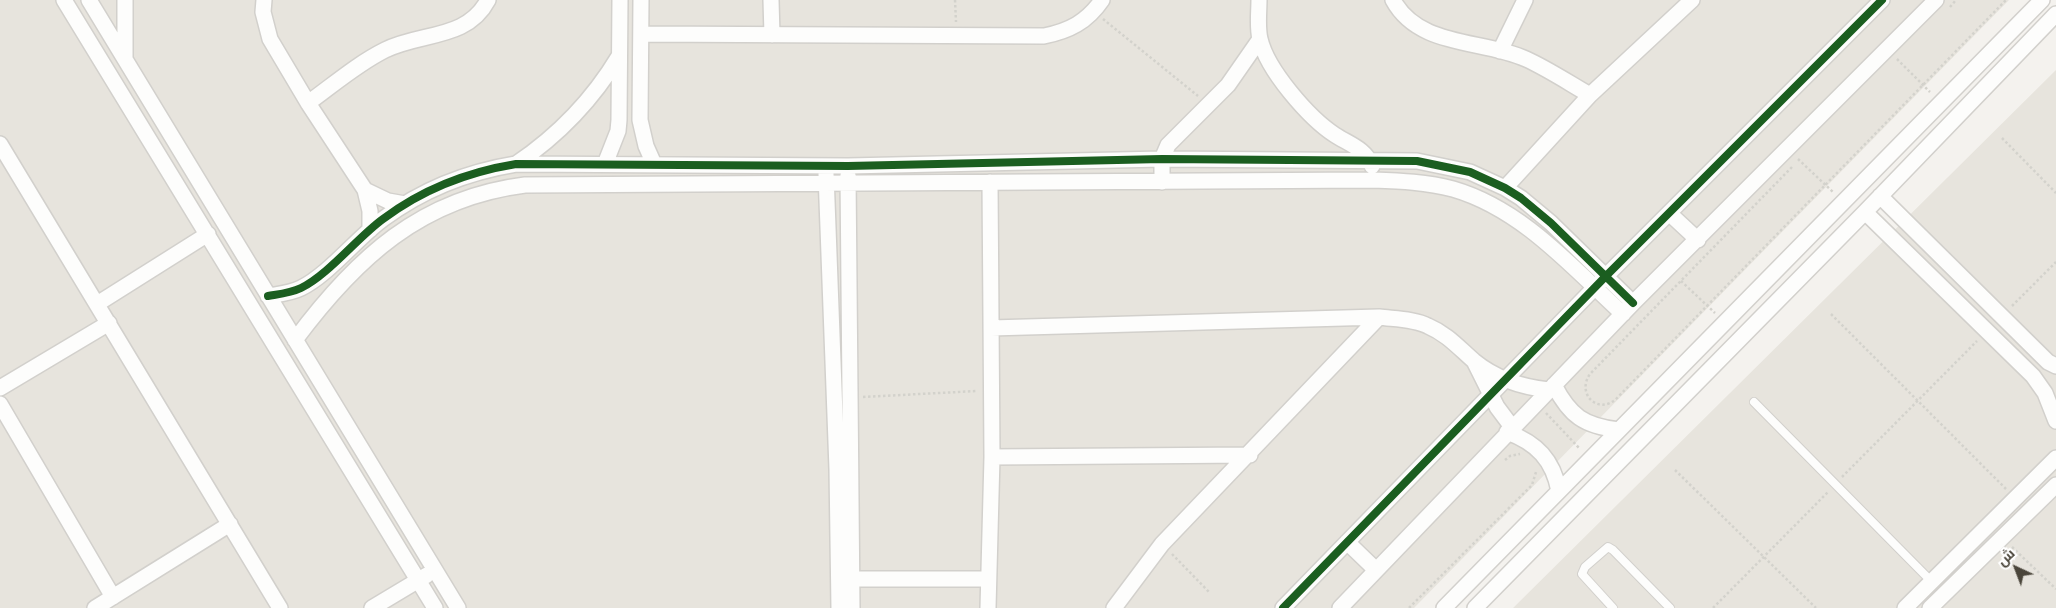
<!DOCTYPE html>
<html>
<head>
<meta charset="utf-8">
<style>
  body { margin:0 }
  #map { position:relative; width:2056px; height:608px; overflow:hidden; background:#f4f2ee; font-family:Poppins,Cairo,sans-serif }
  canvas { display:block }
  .north { position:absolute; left:1991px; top:543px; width:50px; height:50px; -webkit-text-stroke:4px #fff; paint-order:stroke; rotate:317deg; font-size:14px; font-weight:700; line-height:20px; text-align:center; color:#4a453a }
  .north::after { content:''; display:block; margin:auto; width:18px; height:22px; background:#4a453a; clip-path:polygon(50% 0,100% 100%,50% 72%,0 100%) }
</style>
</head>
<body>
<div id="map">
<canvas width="2056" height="608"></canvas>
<div class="north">ش</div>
</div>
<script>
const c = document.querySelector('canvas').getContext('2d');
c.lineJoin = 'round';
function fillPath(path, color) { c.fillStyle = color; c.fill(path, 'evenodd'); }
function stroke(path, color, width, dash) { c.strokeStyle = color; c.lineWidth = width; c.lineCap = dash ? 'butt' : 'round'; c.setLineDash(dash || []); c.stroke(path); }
fillPath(new Path2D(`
  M0,0H2009L1414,608H0Z
  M2056,70V608H1513L1730,393Z`), '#e7e4dd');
const service = new Path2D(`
  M1754,402L1932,582
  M1613,608L1582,574L1585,567L1608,547L1613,550L1670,608`);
const minor = new Path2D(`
  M64,0L435,608
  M89,0L458,608
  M125,0V58
  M264,0L263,12L270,39L308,103L365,190L370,211V230
  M641,0L640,120L646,146L654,164
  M771,0L772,35
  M1259,0C1259,12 1257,27 1260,39C1267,70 1309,118 1335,135C1349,144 1366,149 1372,166
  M1393,0C1419,48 1482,39 1526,59C1548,69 1569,83 1590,95
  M641,34L1044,36C1069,31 1087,22 1102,0
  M1500,51L1525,0
  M308,103C333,85 357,64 385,50C421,32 467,40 488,0
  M0,144L280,608
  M516,164C559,135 592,101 619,56
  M605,164L618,131L619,120L620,0
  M826,174L837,469L839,608
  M848,175L852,608
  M1162,182V159L1168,145L1228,85L1260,39
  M1505,188L1590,95L1692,0
  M365,190L388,201L405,204
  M1880,196L2048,362L2056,366
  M1865,212L2033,376L2045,393L2056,421
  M1669,213L1698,240
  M268,296C280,294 291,293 301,288C328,275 358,237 383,219C423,189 467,172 516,164L848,166L1162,159L1417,161L1470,172L1505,188L1521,198L1551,223L1633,303
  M97,304L208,234
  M991,328L1379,317C1394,319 1415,319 1428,326C1447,334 1459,348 1474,361C1496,379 1521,387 1549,390
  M295,340C356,258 421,198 525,185L1373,180C1400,181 1427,182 1453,189C1522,209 1572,267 1623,314
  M1475,363L1497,407L1512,427
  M1554,385C1570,416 1584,426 1619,430
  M0,388L109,323
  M0,404L113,597
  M1507,432C1537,443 1553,460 1559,491
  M992,457L1250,455
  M1347,542L1376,570
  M852,579H988
  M95,608L230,524
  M372,608L427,575
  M988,608L992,457L990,182
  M1114,608L1162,544L1379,317
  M1283,608L1606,276L1882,0
  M1340,608L1633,303L1936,0
  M1444,608L2042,0
  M1475,608L1865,212L2056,14
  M1905,608L2056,458
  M1930,608L2056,485`);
stroke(service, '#d2d0cc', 10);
stroke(minor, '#d2d0cc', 18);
stroke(new Path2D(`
  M955,0L956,22
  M1950,7L1956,0
  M1103,19L1198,96
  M1897,59L1930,92
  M2002,138L2056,193
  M1798,159L1834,193
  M1792,167L1590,374C1576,394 1598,415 1616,399L2006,0
  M1681,281L1715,313
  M2012,306L2056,262
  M1831,314L2006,489
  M863,397L977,391
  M1546,413L1580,449
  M1505,460L1510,456L1520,454
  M1675,470L1816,608
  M1842,477L1977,341
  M2012,547L2056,589
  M1172,554L1209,592
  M1409,608L1532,485L1536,472
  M1713,608L1828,492`), '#d3d2cc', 2.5, [2.5, 2.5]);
stroke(service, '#fdfdfc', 8);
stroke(minor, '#fdfdfc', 15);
stroke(new Path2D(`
  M268,296C280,294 291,293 301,288C328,275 358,237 383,219C423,189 467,172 516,164L848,166L1162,159L1417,161L1470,172L1505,188L1521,198L1551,223L1633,303
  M1283,608L1606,276L1882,0`), '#1b5e20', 8);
</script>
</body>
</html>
